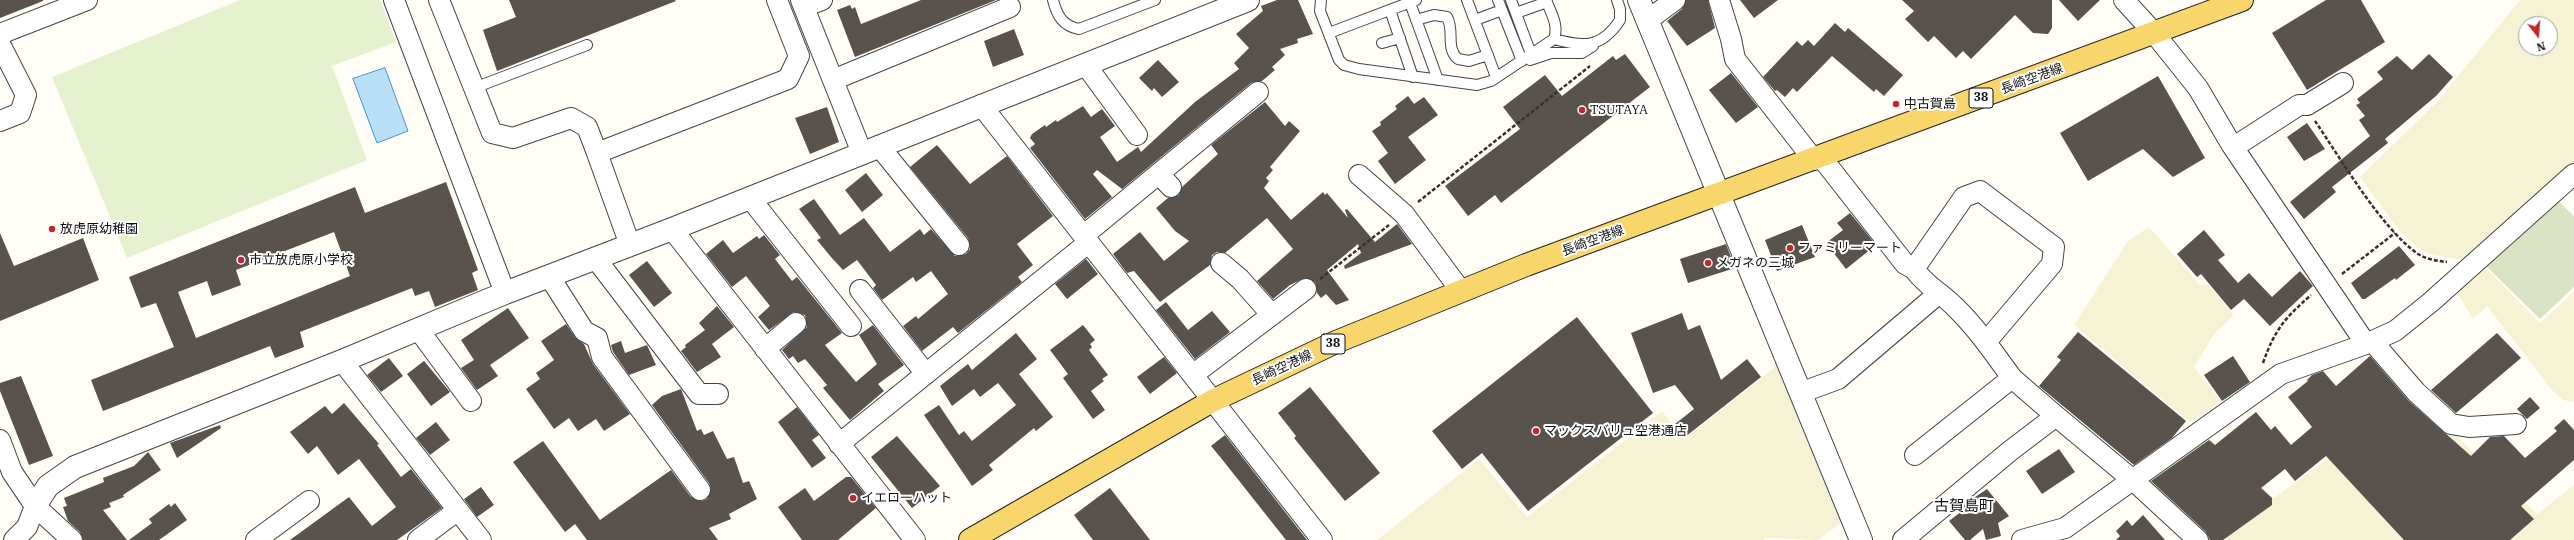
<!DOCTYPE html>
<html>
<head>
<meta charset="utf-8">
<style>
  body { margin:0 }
  #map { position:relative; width:2574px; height:540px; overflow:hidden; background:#fffdf5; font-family:"IBM Plex Serif",serif }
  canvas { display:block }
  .north { position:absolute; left:2518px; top:16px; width:40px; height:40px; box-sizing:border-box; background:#fff; border:1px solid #a0a0a0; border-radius:50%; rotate:163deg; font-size:11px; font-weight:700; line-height:16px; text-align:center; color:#111 }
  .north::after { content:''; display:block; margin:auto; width:14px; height:18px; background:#c4262e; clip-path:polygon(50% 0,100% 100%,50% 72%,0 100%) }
</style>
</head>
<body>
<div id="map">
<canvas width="2574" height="540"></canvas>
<div class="north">N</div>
</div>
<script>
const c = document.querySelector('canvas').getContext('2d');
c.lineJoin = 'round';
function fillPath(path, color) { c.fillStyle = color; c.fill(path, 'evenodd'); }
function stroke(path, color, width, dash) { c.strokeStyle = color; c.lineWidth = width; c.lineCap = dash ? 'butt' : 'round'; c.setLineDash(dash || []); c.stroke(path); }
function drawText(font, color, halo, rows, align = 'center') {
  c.font = font + ' "IBM Plex Serif","Noto Sans JP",serif'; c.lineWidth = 4; c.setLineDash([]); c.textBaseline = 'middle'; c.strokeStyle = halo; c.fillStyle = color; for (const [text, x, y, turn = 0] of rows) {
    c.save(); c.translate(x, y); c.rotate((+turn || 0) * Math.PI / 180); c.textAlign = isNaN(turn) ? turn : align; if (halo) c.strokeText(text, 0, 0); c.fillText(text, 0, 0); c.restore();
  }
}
fillPath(new Path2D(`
  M2520,0H2574V163L2464,260L2433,255L2421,251L2399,230L2360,177L2437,102ZM2526,24H2550V48H2526Z
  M2149,227L2200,285H2209L2234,315L2214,334L2194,367L2221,401L2190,422L2074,325L2128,241Z
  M2483,265L2540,323L2574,292V402L2563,400L2552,390L2487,306L2473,319L2455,289Z
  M1778,365L1844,521L1818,540L1766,538L1763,540H1377L1479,459L1527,517L1662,411L1684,440Z
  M2415,396L2537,514L2574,485V540H2208L2143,480L2206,435L2274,498L2331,456L2339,464Z`), '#f6f3d4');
fillPath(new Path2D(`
  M2558,201L2574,216V287L2540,319L2483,263Z`), '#d9e3c4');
fillPath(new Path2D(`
  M240,0H380L396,42L332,66L367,160L127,258L52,77Z`), '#e6f2cf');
const water = new Path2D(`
  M385,68L408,131L377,143L353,79Z`);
fillPath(water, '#b9e0f7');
stroke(water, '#3f96cf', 1);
fillPath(new Path2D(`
  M0,0H43V1L0,18Z
  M509,0H675L676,1L497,71L483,30L516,17Z
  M921,0H996L855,57L837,10L850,5L852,9L855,7L861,24Z
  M1277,0H1298L1313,34L1297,39L1298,43L1280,49L1285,55L1272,67L1275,70L1262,81L1251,83L1122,189L1097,170L1093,174L1112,197L1085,219L1030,148L1035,144L1030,138L1032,134L1045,125L1046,127L1056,120L1057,122L1083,106L1091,117L1102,109L1115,126L1100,137L1117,162L1138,147L1141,152L1195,102L1239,69L1234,63L1249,48L1236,34L1263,11L1261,6Z
  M1686,0H1708L1715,28L1687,46L1667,21L1682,9Z
  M1740,0H1778L1754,18Z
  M1902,0H2052V28L2048,34L2033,33L2015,15L1971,59L1963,51L1956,58L1934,36L1928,42L1905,19L1914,11Z
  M2059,0H2100L2078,21Z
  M2326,0H2361L2385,42L2307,90L2272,33Z
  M1835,23L1845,32L1848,28L1903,75L1884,96L1876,89L1874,92L1832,56L1797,92L1793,88L1785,97L1777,90L1775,91L1763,77L1797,41L1802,46L1808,40L1814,46Z
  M1014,29L1024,55L993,67L984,41Z
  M1625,54L1650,87L1501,203L1495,195L1468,216L1445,186L1520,129L1503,107L1545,75L1562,96L1613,56L1616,60Z
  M2429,54L2453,77L2436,96L2385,139L2388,143L2332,187L2336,192L2304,219L2290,202L2370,136L2359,120L2365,116L2356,105L2360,103L2357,99L2383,79L2377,72L2397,56L2412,70Z
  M1158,60L1179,82L1162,97L1154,88L1152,91L1139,78Z
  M1731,73L1758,107L1736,123L1709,90Z
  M2158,76L2205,158L2173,177L2143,149L2088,181L2060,133Z
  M1408,96L1414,104L1424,97L1438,115L1408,137L1426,160L1395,184L1378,161L1388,153L1372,131L1381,125L1380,122L1397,109L1395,106Z
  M1265,102L1285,126L1289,121L1300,131L1270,167L1273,170L1266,178L1269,181L1264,188L1291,220L1323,192L1325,195L1327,193L1348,218L1345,210L1347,209L1375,242L1397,224L1412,244L1345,269L1344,266L1361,253L1358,244L1327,270L1349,300L1336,305L1326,294L1321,298L1317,293L1315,282L1305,278L1290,285L1273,299L1257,281L1293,249L1267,218L1225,253L1217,252L1212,255L1210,265L1160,302L1134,271L1127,273L1113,254L1140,232L1164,261L1189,241L1175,231L1156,208L1168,198L1179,195L1182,187L1218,154L1211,145Z
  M827,107L839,142L810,154L795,118Z
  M2307,123L2325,149L2304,161L2287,137Z
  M937,145L970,184L1007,156L1053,216L1017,244L1033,265L1018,277L1022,282L958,333L953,327L922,351L903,326L916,316L918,319L948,294L931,271L916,282L913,277L882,300L873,288L876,285L857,260L843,270L831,257L817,240L821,238L799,209L814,199L840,235L864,218L890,252L920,229L924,235L931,229L955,256L966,254L970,249L968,238L910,167Z
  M866,173L883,195L862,212L845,190Z
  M446,182L478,270L472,273L478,290L435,307L429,291L415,296L412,288L300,332L304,347L275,358L270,346L103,411L91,380L174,347L156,303L141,308L129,277L355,187L365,213ZM334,232L350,276L196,338L178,292L207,281L212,296L241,285L236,270Z
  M1850,213L1876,245L1846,269L1826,243L1843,230L1837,223Z
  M1802,225L1815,257L1777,271L1765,240Z
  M2204,230L2225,255L2218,260L2238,283L2249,273L2272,297L2300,271L2313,286L2270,326L2244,299L2231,310L2201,274L2197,277L2177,254Z
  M0,233L14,266L83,238L99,280L0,321Z
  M764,235L780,255L775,259L792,281L797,277L842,333L825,345L856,382L877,364L859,335L873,325L904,365L878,384L884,391L850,420L823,388L827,385L805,359L798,363L793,356L789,359L782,350L807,327L805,315L794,312L769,330L758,317L770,306L746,276L732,287L706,254L723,240L733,253L757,236L759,239Z
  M1726,244L1735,268L1688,283L1680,259Z
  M2399,246L2415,265L2396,280L2395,278L2365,299H2362L2351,283Z
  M1086,259L1098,274L1067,299L1055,284Z
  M647,261L672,293L654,307L629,275Z
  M1166,302L1188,330L1212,311L1230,332L1195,359L1156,310Z
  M717,306L734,327L712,344L721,357L697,372L681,351L686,347L685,345L705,330L699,323Z
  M508,308L529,338L490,365L498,376L477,390L461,368L474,360L461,340Z
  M1682,313L1688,330L1700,325L1721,380L1747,359L1761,377L1685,437L1675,424L1694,409L1675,385L1653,393L1631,333Z
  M1577,317L1653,413L1528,511L1482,453L1462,469L1432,431Z
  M566,324L575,337L584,344L593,364L630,414L604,431L596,419L578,431L569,418L554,429L526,389L540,379L536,373L554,360L541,341Z
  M1083,325L1095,340L1090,344L1092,347L1089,350L1108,375L1102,379L1104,381L1091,391L1105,410L1093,419L1063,378L1068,374L1050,350Z
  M2078,332L2186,421L2172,438L2134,465L2039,386L2061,360L2057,357Z
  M1016,333L1037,359L1019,374L1053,417L1036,431L1034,428L989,465L993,470L972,486L924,415L939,405L959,435L964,431L972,441L1016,405L998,383L980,397L974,389L952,406L940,386L968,364L972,370Z
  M2497,333L2521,358L2456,413L2431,390Z
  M621,341L625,353L647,345L656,365L629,375L613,352L611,345Z
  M2233,356L2250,382L2222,401L2204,375Z
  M2370,356L2408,400L2471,456L2490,437L2504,436L2525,458L2557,431L2554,428L2564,419L2574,430V460L2521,506L2534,519L2510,540H2404L2326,456L2295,481L2285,469L2261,488L2272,498V505L2223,540H2210L2206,532L2151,481L2209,440L2215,445L2256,412L2271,430L2275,426L2291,445L2312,427L2288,397L2308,381L2307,380L2312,375L2323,371L2336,386Z
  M1164,357L1177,373L1150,394L1137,377Z
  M389,358L403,376L381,392L367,375Z
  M424,361L450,392L431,406L407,374Z
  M21,376L53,456L29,465L0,391V383Z
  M1310,387L1380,473L1345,501L1294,438L1296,436L1278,413Z
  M681,389L697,431L701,429L704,435L713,431L727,459L734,457L743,483L749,481L757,499L729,514L731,519L709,528L718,540H587L575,524L565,532L513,462L543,441L600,520L671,470L691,497L701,501L707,499L711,489L709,483L652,405L662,396Z
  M2530,397L2540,408L2527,419L2517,409Z
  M344,403L379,444L377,445L401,477L411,469L442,508L397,540H290L349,497L372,526L396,507L359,459L338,475L317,446L308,454L290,432L325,406L332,414Z
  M797,407L819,435L812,440L826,458L812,468L778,422Z
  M436,422L450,440L430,455L416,438Z
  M220,425L221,428L177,458L170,443Z
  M1225,435L1307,540H1286L1221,458L1211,446Z
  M897,436L940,486L912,508L871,457Z
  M2059,449L2075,472L2042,494L2026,471Z
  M148,452L161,470L123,495L124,497L109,503L111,507L103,510L127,540H83L80,532L68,521L63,507L67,506L64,498L104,482L103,478L134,466Z
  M846,477H851L876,508L838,540H802L778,507L805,488L814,501Z
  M481,487L494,505L477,517L464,499Z
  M1110,488L1150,540H1093L1074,515Z
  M1987,489L2009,516L1998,523L2001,536L1986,540L1983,529L1970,540H1965L1949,521L1962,511L1959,508Z
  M175,503L187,520L159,540H129L152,523L149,519L169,504L171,507Z
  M2143,515L2165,540H2116L2120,536L2116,531L2127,520L2132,526Z`), '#5a524d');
const service = new Path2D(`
  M1053,0C1057,16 1063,26 1079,29L1155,0
  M1321,0L1320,11L1339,60L1344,65L1359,69L1477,85L1491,81L1554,39C1559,25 1551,13 1546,0
  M1409,0L1438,80
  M1467,0L1496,77
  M1498,0L1522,61
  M1511,0L1531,54
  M1390,10L1413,77
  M1516,13L1547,2
  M1416,20L1434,15L1447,17C1455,31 1445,48 1458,59L1469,61L1488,55
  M1475,20L1502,10
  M1329,33L1416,0
  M1554,39C1583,47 1601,49 1620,20V9L1617,0
  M1382,43L1400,38
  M1530,60L1551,53H1582L1593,46
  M474,88L587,45`);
const minor = new Path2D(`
  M394,0L505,293
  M439,0L492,133L513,138L571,118L587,127L597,153
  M801,0L862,153
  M1719,0L1731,39L1735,59L1814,160
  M2124,0L2154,33L2198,88L2231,144L2366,344
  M804,7L822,0
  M1648,20L1675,0
  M0,34L87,0
  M0,44L26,95L20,113L0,121
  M1085,64L1137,135
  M833,80L1010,7
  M981,105L1322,540
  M879,146L959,245
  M2234,147L2299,105H2307L2343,83
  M1821,157L1905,264L1914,269
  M1159,174L1171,187
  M1359,175L1404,214L1461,291
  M750,198L851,326
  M672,229L915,540
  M630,245L597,153L788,79L799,56L777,0
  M596,259L699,394H718
  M1221,263L1240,279L1272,315
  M549,276L584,331L597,338L602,357L700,490
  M860,290L926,374
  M418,329L471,401
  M2372,341L2416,392L2451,424L2469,427L2516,424
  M1986,342L2052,264L2054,247L1980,191L1964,197L1914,269C1926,286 1940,292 1954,306C1976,327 1994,353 2012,378
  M765,349L796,323
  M342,361L481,540
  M1194,374L1306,289
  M1800,393L1838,379L1938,294
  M0,440L12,472L35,506L72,540
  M839,444L1083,247L1089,231L1258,92
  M1915,455L2012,378L2056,416
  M14,540L27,527L35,506
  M256,540L309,501
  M418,540L458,510
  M1903,540L2010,451L2056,416L2134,481L2198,540
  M2022,540L2065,528L2281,374L2366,344L2395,331L2431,302L2574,174`);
const tertiary = new Path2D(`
  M1639,0L1861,540
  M35,506L48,486L75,467L342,361L505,293L672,229L1248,0`);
const primary = new Path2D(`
  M970,540L1212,401L1336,342L1526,265L2242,0`);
stroke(service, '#444', 12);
stroke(minor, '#444', 22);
stroke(tertiary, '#444', 24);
stroke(primary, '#222', 24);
stroke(new Path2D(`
  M2315,121C2341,159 2381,228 2418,254C2426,259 2437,261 2447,262
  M1418,202L1590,66
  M2342,274L2395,233
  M1320,279L1389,225
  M2263,363C2275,329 2285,318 2311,295`), '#333', 2.5, [4, 2]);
stroke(service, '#fff', 10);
stroke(minor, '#fff', 20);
stroke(tertiary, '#fff', 22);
stroke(primary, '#f9d66b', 22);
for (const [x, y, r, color] of [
  [1896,104,4,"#c4262e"],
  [1582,110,4,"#c4262e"],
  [52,229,4,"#c4262e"],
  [1790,248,4,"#c4262e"],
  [241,260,4,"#c4262e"],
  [1708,263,4,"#c4262e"],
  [1536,431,4,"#c4262e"],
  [853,498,4,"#c4262e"]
]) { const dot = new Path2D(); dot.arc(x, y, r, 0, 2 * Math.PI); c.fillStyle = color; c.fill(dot); stroke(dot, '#fff', 1.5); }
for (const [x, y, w] of [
  [1981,98,24],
  [1333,344,24]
]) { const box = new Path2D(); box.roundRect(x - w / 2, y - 10, w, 20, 3); c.fillStyle = '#fff'; c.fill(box); stroke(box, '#111', 1); }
drawText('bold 12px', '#111', null, [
  ["38",1981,98],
  ["38",1333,344]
]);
drawText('13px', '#111', '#fff', [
  ["長崎空港線",2032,79,-20],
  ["長崎空港線",1593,241,-20],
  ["長崎空港線",1282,368,-25]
]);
drawText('13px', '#111', '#fff', [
  ["中古賀島",1904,104],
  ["TSUTAYA",1590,110],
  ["放虎原幼稚園",60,229],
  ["ファミリーマート",1798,248],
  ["市立放虎原小学校",249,260],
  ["メガネの三城",1716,263],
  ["マックスバリュ空港通店",1544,431],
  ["イエローハット",861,498]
], 'left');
drawText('15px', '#111', '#fff', [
  ["古賀島町",1964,507]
]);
</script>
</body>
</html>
